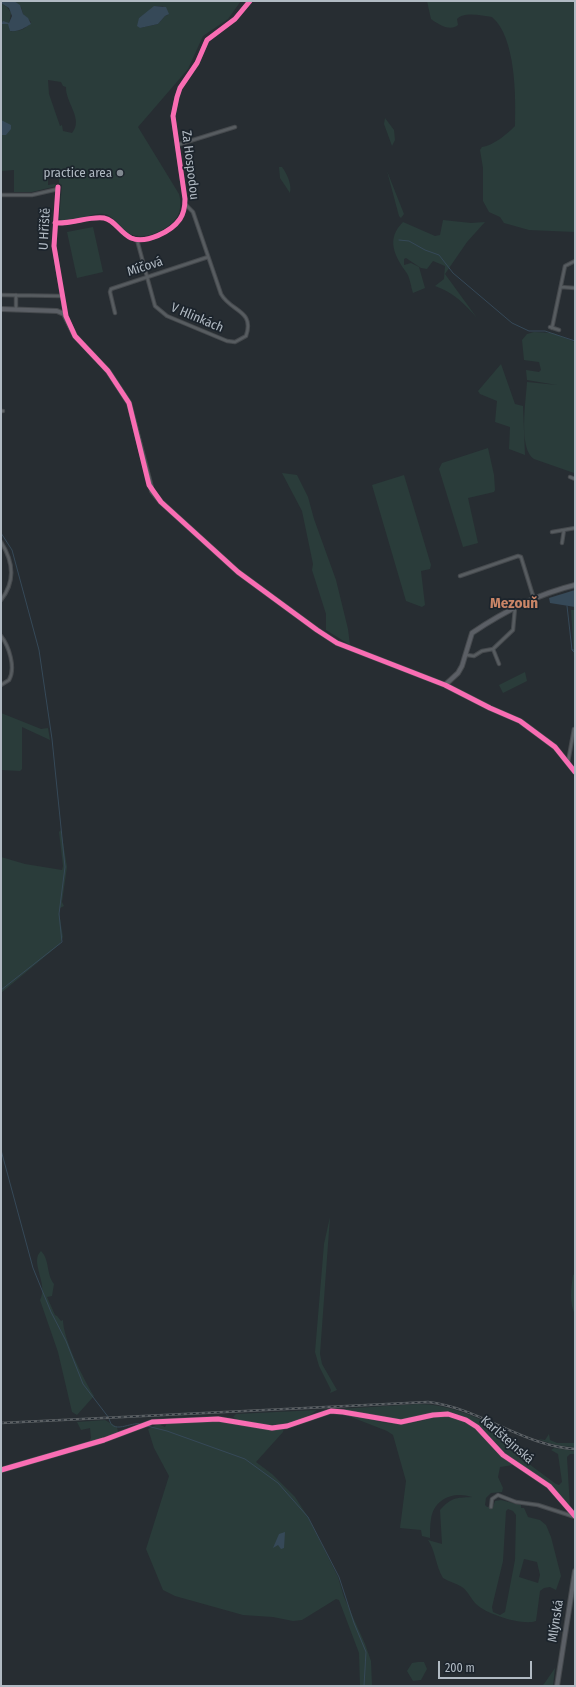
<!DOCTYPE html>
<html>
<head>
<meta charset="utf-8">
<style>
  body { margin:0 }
  #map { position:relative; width:576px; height:1687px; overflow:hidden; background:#272d32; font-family:"Fira Sans Condensed",sans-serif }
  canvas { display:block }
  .frame { position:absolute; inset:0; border:2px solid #b1bac3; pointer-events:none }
  .scale { position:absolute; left:438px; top:1661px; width:94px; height:18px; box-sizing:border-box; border:2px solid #b1bac3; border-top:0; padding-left:5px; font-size:12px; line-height:14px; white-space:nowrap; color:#b1bac3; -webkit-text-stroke:3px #1c242c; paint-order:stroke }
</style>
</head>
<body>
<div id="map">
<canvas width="576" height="1687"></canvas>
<div class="frame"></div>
<div class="scale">200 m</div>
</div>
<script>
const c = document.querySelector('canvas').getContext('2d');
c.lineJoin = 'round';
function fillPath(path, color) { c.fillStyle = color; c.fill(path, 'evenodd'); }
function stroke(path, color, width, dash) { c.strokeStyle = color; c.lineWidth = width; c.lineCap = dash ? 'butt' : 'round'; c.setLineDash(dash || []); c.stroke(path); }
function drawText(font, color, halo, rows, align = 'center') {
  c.font = font + ' "Fira Sans Condensed",sans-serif'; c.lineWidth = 3.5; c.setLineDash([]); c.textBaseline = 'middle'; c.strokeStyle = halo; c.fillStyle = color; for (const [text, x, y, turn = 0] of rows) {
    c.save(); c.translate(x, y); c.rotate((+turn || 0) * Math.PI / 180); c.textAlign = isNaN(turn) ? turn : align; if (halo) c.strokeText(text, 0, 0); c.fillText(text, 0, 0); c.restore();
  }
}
fillPath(new Path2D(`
  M14,1H241L228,19L203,36L188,69L138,127L179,194C181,201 181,208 178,215C172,228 147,240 133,235C121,232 116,216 104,214C89,212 74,225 59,219L62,185L59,183V176L48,178V185L55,184L57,186L32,192H14V170L1,171V24H9L10,31C19,32 26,29 31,22L23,14L21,7ZM156,6H163L168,15L165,16L158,24L140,28L139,18ZM48,80L61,82L63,86L66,87C65,102 84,119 72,133L63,131L62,125L60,126L49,94Z
  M427,1H575V232L529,230L504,223L500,217L489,212L483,201V168L480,150L482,147C494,145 506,135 515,126C516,98 516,37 492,17C482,16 465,11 457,19L458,25C450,32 438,24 431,19Z
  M1,3L7,7L11,13L9,24L1,22Z
  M385,118L394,130L395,140L392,146L384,124Z
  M279,167H282C287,174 292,184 290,193L280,178Z
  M387,171L404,214L401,218L399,216Z
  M443,220L471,223L485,222L467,242L445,274L477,318C464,303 454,293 435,286L444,279L445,266L433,261L427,269L421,268L406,258L404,259V265L411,263L419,267L425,288L413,293C411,287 410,277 406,272C394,255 386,239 403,222L435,236L440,235Z
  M93,227L103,272L77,278L67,232Z
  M534,332L553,333L575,342L574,473L534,459C518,449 526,400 527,382L557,385L527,380L526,370L539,372L541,370L539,362L524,360L522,340L527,334Z
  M501,364L515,404L523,406L525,455L509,449L510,427L495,422L497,401L480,394L478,391Z
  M488,448L494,475L495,490L494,492L468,498L478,543L463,547L439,469L442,463Z
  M282,473L297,475L308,497L314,519L336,580L348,629L350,645L326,630V614L312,570L313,564L302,511Z
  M404,475L431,565L430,569L421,571L425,605L422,607L406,601L372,485Z
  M571,610H575V675Z
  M525,672L527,681L503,693L499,685Z
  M1,713L41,729L48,728L50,740L22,727V769L20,771L1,770Z
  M61,830L67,867L62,902L64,906L60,908L59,912L63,937L60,944L1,993V857L25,864L62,870L63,866L59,832Z
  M330,1217L320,1354L322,1364L337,1390L330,1393L331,1390L319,1366L315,1352L324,1244Z
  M41,1251C50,1260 46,1274 54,1284L52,1296L47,1297L55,1315L57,1316L61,1321L63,1320C63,1339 84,1380 94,1396L77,1415L72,1412L58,1352L40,1300C49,1284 29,1262 41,1251Z
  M575,1274V1315C569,1302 571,1289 573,1275Z
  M418,1404C449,1404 475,1417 502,1429L492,1427L493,1430L529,1464L556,1484L559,1485L562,1482L558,1454L551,1450L554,1448L575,1451V1454H570L567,1457L570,1508C556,1486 535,1477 515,1461C493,1445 479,1417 450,1412C434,1409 418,1419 402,1420C382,1421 359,1412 339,1409Z
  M317,1410C299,1426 254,1430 233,1417L236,1414Z
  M346,1415C364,1417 382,1424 400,1424C425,1424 440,1409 465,1422C482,1431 497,1452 513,1465L500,1467L498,1477L503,1488L502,1492L491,1493L486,1498L485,1505L487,1507H493L495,1501L501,1500L521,1505V1508H524L528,1517L540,1520L546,1525L551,1537L561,1576L556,1590L550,1587L544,1588L540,1591L536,1621C523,1626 486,1614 476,1604C471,1599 468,1591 462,1587C456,1583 449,1582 443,1578C436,1567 435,1549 428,1540L442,1544L440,1510C452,1497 455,1498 472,1497C455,1491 434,1498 431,1519C430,1525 430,1532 430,1538L422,1536L421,1530L400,1528L406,1481L393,1435L387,1431ZM508,1509L513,1511L516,1515L515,1560L505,1612L500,1615L493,1612L492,1607L503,1561L506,1511ZM524,1559L537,1562L540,1575L538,1583L519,1577Z
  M105,1420L117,1427L118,1432L89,1442L91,1438L90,1428L81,1430L77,1422Z
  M217,1420L268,1430L284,1429L283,1432L256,1462L272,1474L295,1497L308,1517L338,1577L344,1597L365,1644L371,1661L372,1686H360L359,1653L339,1600L336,1599L302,1620L293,1621L273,1617L243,1615L175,1596L163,1590L146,1549L169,1476L154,1448L148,1429L158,1424L165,1427L167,1423Z
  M549,1434L550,1440L557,1443H575V1447C562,1447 550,1444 538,1439L545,1440Z
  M418,1662H424L427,1669L421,1680L413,1681L407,1671L412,1663Z
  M555,1668L553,1686H542L544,1684Z`), '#2a3c3a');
fillPath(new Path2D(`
  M1,1H14L20,5L23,14L28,18L31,24C24,28 19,32 10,31L8,24H1L3,21L9,23L12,16L9,8L1,3Z
  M154,6L166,7L169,14L165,16L158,24L140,28L137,26L139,18Z
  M1,120L11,125V129L6,135H1Z
  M575,590V607L550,603L549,598Z
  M285,1532L284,1548L281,1549L278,1545L273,1548L279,1534Z`), '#364958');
stroke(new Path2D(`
  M399,240L409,241L425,250L439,255L453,273L512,323L529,331H545L575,341
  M1,533L12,550L39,650L52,739L65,867L59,914L62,942L1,990
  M567,606L572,650H575
  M572,650L575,653
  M1,1150L33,1268L51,1312L66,1341L83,1384L109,1418C112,1436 131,1421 141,1424
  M147,1426L167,1431L245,1459L278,1483L308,1517L339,1577L354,1623L366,1652L364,1686`), '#364958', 1);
const street = new Path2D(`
  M177,145L235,127
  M58,187L54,246L65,314
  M1,195H32L58,189
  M55,223C73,224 89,216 104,218C115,220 120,233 131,238C146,244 171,232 180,219C184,213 185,206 185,199L173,116L177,97L180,88L197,63L207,40L235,19L250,1
  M137,240L155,306L167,316L227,341L235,342L246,336C255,310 231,312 221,294L193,212L185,204
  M561,287L575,288
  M1,295L61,296
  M16,295V310
  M115,313L110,292L111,289L208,257
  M550,327L559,330
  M552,328L565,266L575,261
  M1,411H3
  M570,477L575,479
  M552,532L575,528
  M1,542C13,561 16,581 1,600
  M562,543L564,530
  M460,576L518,556L521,557L534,599
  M1,636C9,646 16,668 9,680L1,685
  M493,649L499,664
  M467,655L474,656L482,651L493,649L513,630L515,608
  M568,762L574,729
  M491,1507L492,1499L498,1495L516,1502L538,1505L575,1517`);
const secondary = new Path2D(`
  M1,309L57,311L64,314L75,336L108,371L129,403L152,491L161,502L238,572L317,630L337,643L445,685L490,708L520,721L555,747L575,772
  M445,685L458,673L462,666L472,633C503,612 538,594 575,585
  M1,1470L104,1440L152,1422L218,1419L272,1428L287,1426L331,1411L343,1412L401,1422L433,1415L448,1414L466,1420L477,1427L503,1455L549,1486L575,1516
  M557,1686L575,1571`);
stroke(street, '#45494d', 4.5);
stroke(secondary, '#45494d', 6);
stroke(street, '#575c60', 2.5);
stroke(secondary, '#5b5f65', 4);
const rail = new Path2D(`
  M1,1423L428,1402C480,1408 523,1446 575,1449`);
stroke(rail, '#5b6064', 2.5);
stroke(rail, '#1c242c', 1, [3]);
stroke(new Path2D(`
  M58,187L54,246L66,316L75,336L108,371L129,403L149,485L161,502L238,572L317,630L337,643L445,685L490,708L520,721L555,747L575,772
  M55,223C73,224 89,216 104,218C115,220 120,233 131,238C146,244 171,232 180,219C184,213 185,206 185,199L173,116L177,97L180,88L197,63L207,40L235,19L250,1
  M1,1470L104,1440L152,1422L218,1419L272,1428L287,1426L331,1411L343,1412L401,1422L433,1415L448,1414L466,1420L477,1427L503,1455L549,1486L575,1516`), '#f96db3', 5);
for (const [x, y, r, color] of [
  [120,173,4,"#818990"]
]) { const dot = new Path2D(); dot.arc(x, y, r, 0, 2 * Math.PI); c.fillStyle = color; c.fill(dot); stroke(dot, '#1c242c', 1.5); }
drawText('13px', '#b1bac3', '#1c242c', [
  ["Za Hospodou",190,165,83],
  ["U Hřiště",45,229,-87],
  ["Míčová",145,267,-18],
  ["V Hlinkách",197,318,23],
  ["Karlštejnská",507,1440,41],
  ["Mlýnská",556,1621,-81]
]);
drawText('13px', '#b1bac3', '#1c242c', [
  ["practice area",112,173]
], 'right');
drawText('bold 15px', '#c98567', '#1c242c', [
  ["Mezouň",514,604]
]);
</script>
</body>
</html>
